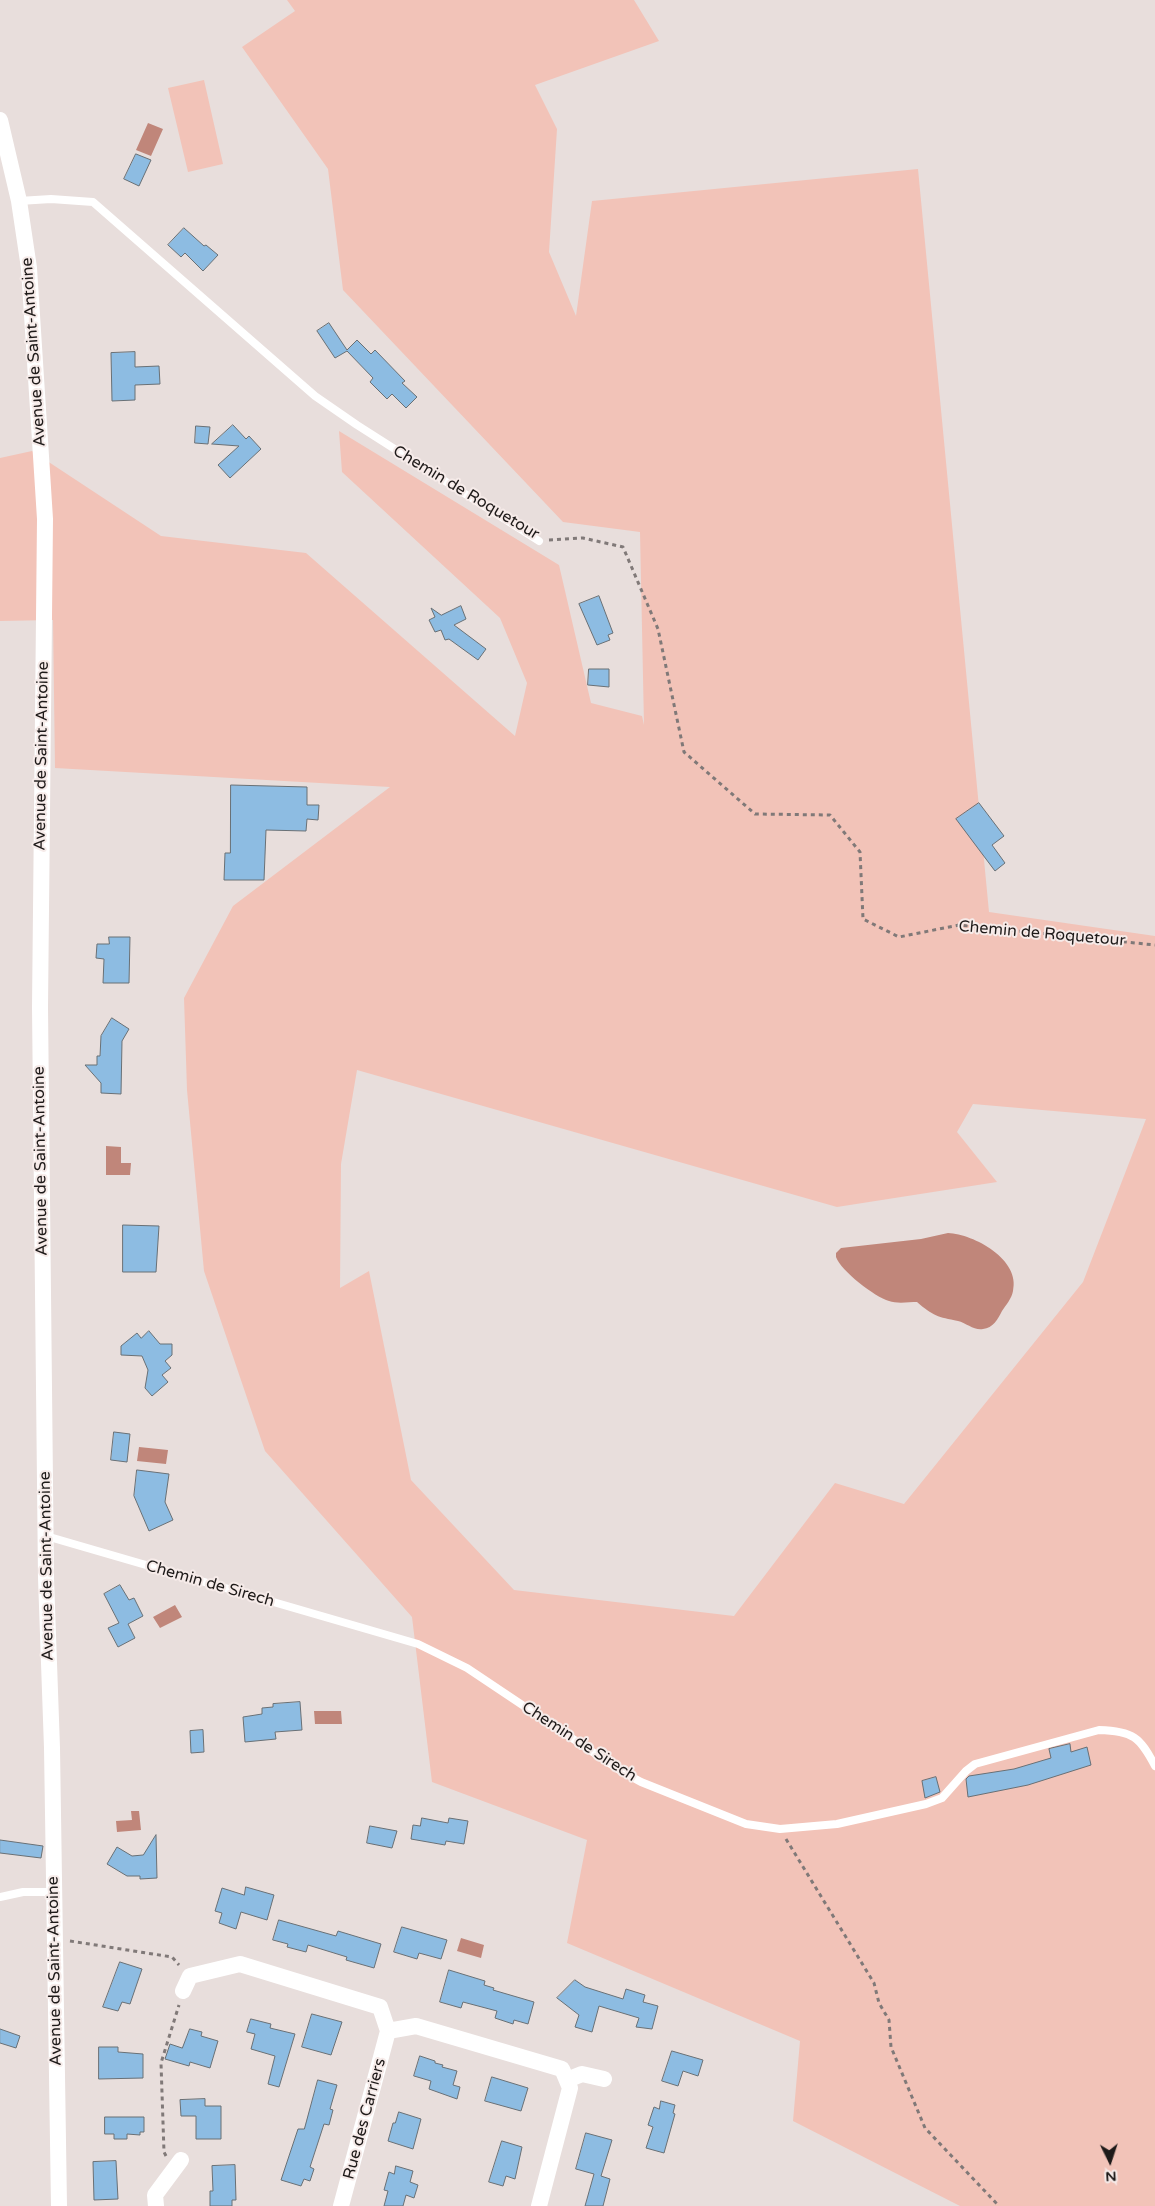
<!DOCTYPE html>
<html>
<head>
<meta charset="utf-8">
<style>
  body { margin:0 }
  #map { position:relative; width:1155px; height:2206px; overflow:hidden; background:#e8dedc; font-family:"Varela Round",sans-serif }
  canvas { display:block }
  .north { position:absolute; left:1085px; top:2136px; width:50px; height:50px; -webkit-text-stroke:4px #f6ebe9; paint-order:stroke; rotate:176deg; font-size:14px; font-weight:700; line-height:20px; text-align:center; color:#1e1a19 }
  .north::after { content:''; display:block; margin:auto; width:18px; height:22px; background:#1e1a19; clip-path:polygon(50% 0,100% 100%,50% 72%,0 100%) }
</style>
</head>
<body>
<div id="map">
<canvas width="1155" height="2206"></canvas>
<div class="north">N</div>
</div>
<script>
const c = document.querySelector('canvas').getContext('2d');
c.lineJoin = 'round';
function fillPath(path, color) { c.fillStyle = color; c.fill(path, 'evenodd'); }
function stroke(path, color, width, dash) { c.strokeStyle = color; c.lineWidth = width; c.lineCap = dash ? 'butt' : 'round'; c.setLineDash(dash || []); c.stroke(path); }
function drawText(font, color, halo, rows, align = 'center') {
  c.font = font + ' "Varela Round",sans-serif'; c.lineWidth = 4; c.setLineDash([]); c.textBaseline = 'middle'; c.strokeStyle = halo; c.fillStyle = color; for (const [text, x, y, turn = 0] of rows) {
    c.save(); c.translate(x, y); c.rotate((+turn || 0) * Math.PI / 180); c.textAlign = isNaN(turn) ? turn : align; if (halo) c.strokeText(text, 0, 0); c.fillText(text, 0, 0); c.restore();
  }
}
fillPath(new Path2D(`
  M287,0H634L659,41L535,85L557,129L549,252L576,316L592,201L918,169L989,912L1155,936V2206H960L793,2121L800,2041L567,1943L587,1840L432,1782L412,1617L265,1451L204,1271L187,1090L184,998L233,906L390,787L55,768L53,620L0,621V458L32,451L161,536L306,553L515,736L527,683L500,618L342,472L339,431L559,565L591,703L642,716L644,725L640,532L563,522L343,290L328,169L242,47L295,11ZM357,1070L837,1207L997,1182L957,1132L973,1104L1146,1119L1083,1282L904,1504L835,1483L734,1616L514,1590L411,1480L369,1271L340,1288L341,1164Z
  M204,80L223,164L188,172L168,88Z`), '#f2c3b8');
fillPath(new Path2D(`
  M148,123L163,129L151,156L136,150Z
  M106,1146L121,1147V1163H131L130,1175H106Z
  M948,1233C974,1234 1021,1260 1013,1291C1012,1298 1006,1305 1002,1311C998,1319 993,1328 983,1329C975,1331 966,1323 958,1321C938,1317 933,1316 917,1302C909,1302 897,1304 889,1301C875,1297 841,1271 836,1257V1253L841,1248L921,1239Z
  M139,1447L168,1450L166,1464L137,1461Z
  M175,1605L182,1617L160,1628L153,1617Z
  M314,1711H341L342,1724H315Z
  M131,1811H139L141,1830L117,1832L116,1821L132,1820Z
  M461,1938L484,1945L481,1958L457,1951Z`), '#c0867a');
const building = new Path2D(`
  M136,154L151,160L139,186L124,179Z
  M184,228L204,246L206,245L218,255L203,271L185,253L181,257L168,245Z
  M329,323L347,350L357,340L371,354L375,350L405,381L402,383L417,397L406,408L392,394L387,399L370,382L373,378L347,351L335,358L317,331Z
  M135,352V367L159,366L160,384L135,385V400L112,401L111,353Z
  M233,425L246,439L249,436L261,449L230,478L218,465L239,446L212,444Z
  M196,426L210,427L208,444L195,443Z
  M599,596L613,633L608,635L610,640L597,645L579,604Z
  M461,606L466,619L454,625L486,649L478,660L449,639L445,640L441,630L435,632L429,620L435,617L431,608L441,615Z
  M589,669H609V687L588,685Z
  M231,785L307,787V805H319L318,820L307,819L306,831L266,830L264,880H224L225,853H230Z
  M979,803L1004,836L992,845L1005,863L995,871L956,819Z
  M109,937H130L129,983H103L104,959L96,958L97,944H109Z
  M112,1018L129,1029L122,1041L121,1094L101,1093V1083L85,1065H97V1056H100L101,1036Z
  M123,1225L159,1226L156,1272H123Z
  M149,1331L160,1344H172V1355L165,1361L171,1368L162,1375L168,1382L152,1396L145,1388L148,1370L142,1356L121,1355V1346L137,1333L141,1338Z
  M114,1432L130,1434L127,1462L111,1460Z
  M137,1470L169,1474L165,1502L173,1520L149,1531L134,1496Z
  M120,1585L129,1600L134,1598L143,1616L128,1624L135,1638L118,1647L108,1628L119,1623L104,1594Z
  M300,1702L302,1730L275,1732L276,1739L245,1742L243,1717L262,1714V1708L273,1707V1704Z
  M203,1730L204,1752L191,1753L190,1731Z
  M1070,1744L1071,1752L1087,1747L1091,1765L1028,1785L968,1797L966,1779L969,1776L1014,1769L1051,1758L1049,1749Z
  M936,1777L940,1792L925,1798L922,1781Z
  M422,1818L448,1823L449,1818L468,1821L464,1844L446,1841L445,1845L411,1839L413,1825L420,1826Z
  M370,1826L397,1831L392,1848L367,1843Z
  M156,1835L157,1878L140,1879V1876H127L107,1864L117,1847L132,1856L143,1855Z
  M0,1840L43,1846L41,1858L0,1853Z
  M246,1887L274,1895L267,1920L241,1912L236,1929L219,1923L222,1913L215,1911L222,1888L244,1895Z
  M279,1920L336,1936L338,1931L381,1944L374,1968L346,1960L347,1957L308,1945L306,1952L287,1947L288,1944L273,1940Z
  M402,1927L447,1940L441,1959L419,1953L417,1959L394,1952Z
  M120,1962L142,1969L130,2004L122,2002L118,2011L103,2007Z
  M449,1970L485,1981L484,1985L494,1988L493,1990L534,2002L528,2024L514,2020L513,2024L495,2018L497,2011L463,2002L461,2008L440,2002Z
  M575,1980L585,1987L623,1999L626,1989L645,1995L643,2002L658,2006L652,2029L636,2027L639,2018L599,2006L592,2032L575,2027L579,2015L557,1998Z
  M312,2014L342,2022L331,2055L302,2047Z
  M251,2019L271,2024L270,2028L295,2034L279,2087L268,2084L275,2056L251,2049L255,2034L247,2032Z
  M0,2029L20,2036L16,2048L0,2043Z
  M190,2029L202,2032L201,2036L218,2041L210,2068L190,2062L189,2066L165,2059L170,2044L182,2048Z
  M99,2047H118V2052L143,2054V2078L99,2079Z
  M672,2051L703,2060L698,2076L683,2071L678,2086L662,2081Z
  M420,2056L435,2061V2063L443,2065L442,2067L457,2071L453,2085L460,2087L457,2099L429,2089L431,2081L414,2076Z
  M492,2077L528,2088L521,2111L485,2101Z
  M318,2080L337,2085L330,2109L333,2110L329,2125L324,2124L310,2167L314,2169L310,2181L304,2179L301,2186L281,2180L298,2129H304Z
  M205,2099V2106H221V2139H196V2116H181L180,2100Z
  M661,2101L675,2105L673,2113L675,2114L664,2153L646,2148L653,2127L648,2125L654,2107L659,2109Z
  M399,2112L421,2119L413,2149L388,2141L393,2123H395Z
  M105,2117H144V2132H140V2135L127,2134V2139H114V2134H105Z
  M586,2133L612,2140L601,2176L610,2179L603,2206H585L594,2174L576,2169Z
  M502,2141L522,2147L515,2179L506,2176L503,2186L489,2182Z
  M116,2161L118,2199L94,2200L93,2162Z
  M235,2165L236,2200H232V2206H210V2191H213L212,2166Z
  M396,2166L413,2171L410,2182L418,2185L414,2198L406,2195L403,2206H384L388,2191L384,2190L389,2172L394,2174Z`);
fillPath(building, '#8dbce2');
stroke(building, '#697075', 1);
stroke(new Path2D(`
  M549,540L583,538L623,547L658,629L684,752L755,814L830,815L860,852L863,919L899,937L959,925L1155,945
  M786,1839L874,1983L879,2003L889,2020L891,2047L925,2128L999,2206
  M70,1941L172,1957L179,1965
  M166,2156L164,2152L161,2063L179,2005`), '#807978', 3, [4, 4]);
stroke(new Path2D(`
  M19,201L51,199L93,202L315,396L357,425L539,541
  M46,1536L418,1644L467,1668L621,1771L641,1782L746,1824L780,1829L837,1824L926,1804L942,1798L966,1771L975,1764L1099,1730C1133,1731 1140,1737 1155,1766
  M0,1897L23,1892H54`), '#fff', 8);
stroke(new Path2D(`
  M0,120L19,201L29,268L45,519L40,1007L46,1578L52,1748L59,2206
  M183,1991L190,1976L240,1964L380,2007L388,2031L416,2026L562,2069L570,2088L539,2206
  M567,2080L582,2074L604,2079
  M156,2206L155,2195L181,2160
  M341,2206L388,2031`), '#fff', 16);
drawText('16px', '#1e1a19', '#f6ebe9', [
  ["Avenue de Saint-Antoine",34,352,-94],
  ["Chemin de Roquetour",466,493,31],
  ["Avenue de Saint-Antoine",42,756,-89],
  ["Chemin de Roquetour",1042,934,5],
  ["Avenue de Saint-Antoine",41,1161,-91],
  ["Avenue de Saint-Antoine",47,1566,-91],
  ["Chemin de Sirech",210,1584,16],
  ["Chemin de Sirech",579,1742,33],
  ["Avenue de Saint-Antoine",55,1971,-91],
  ["Rue des Carriers",365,2119,-75]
]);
</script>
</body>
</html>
